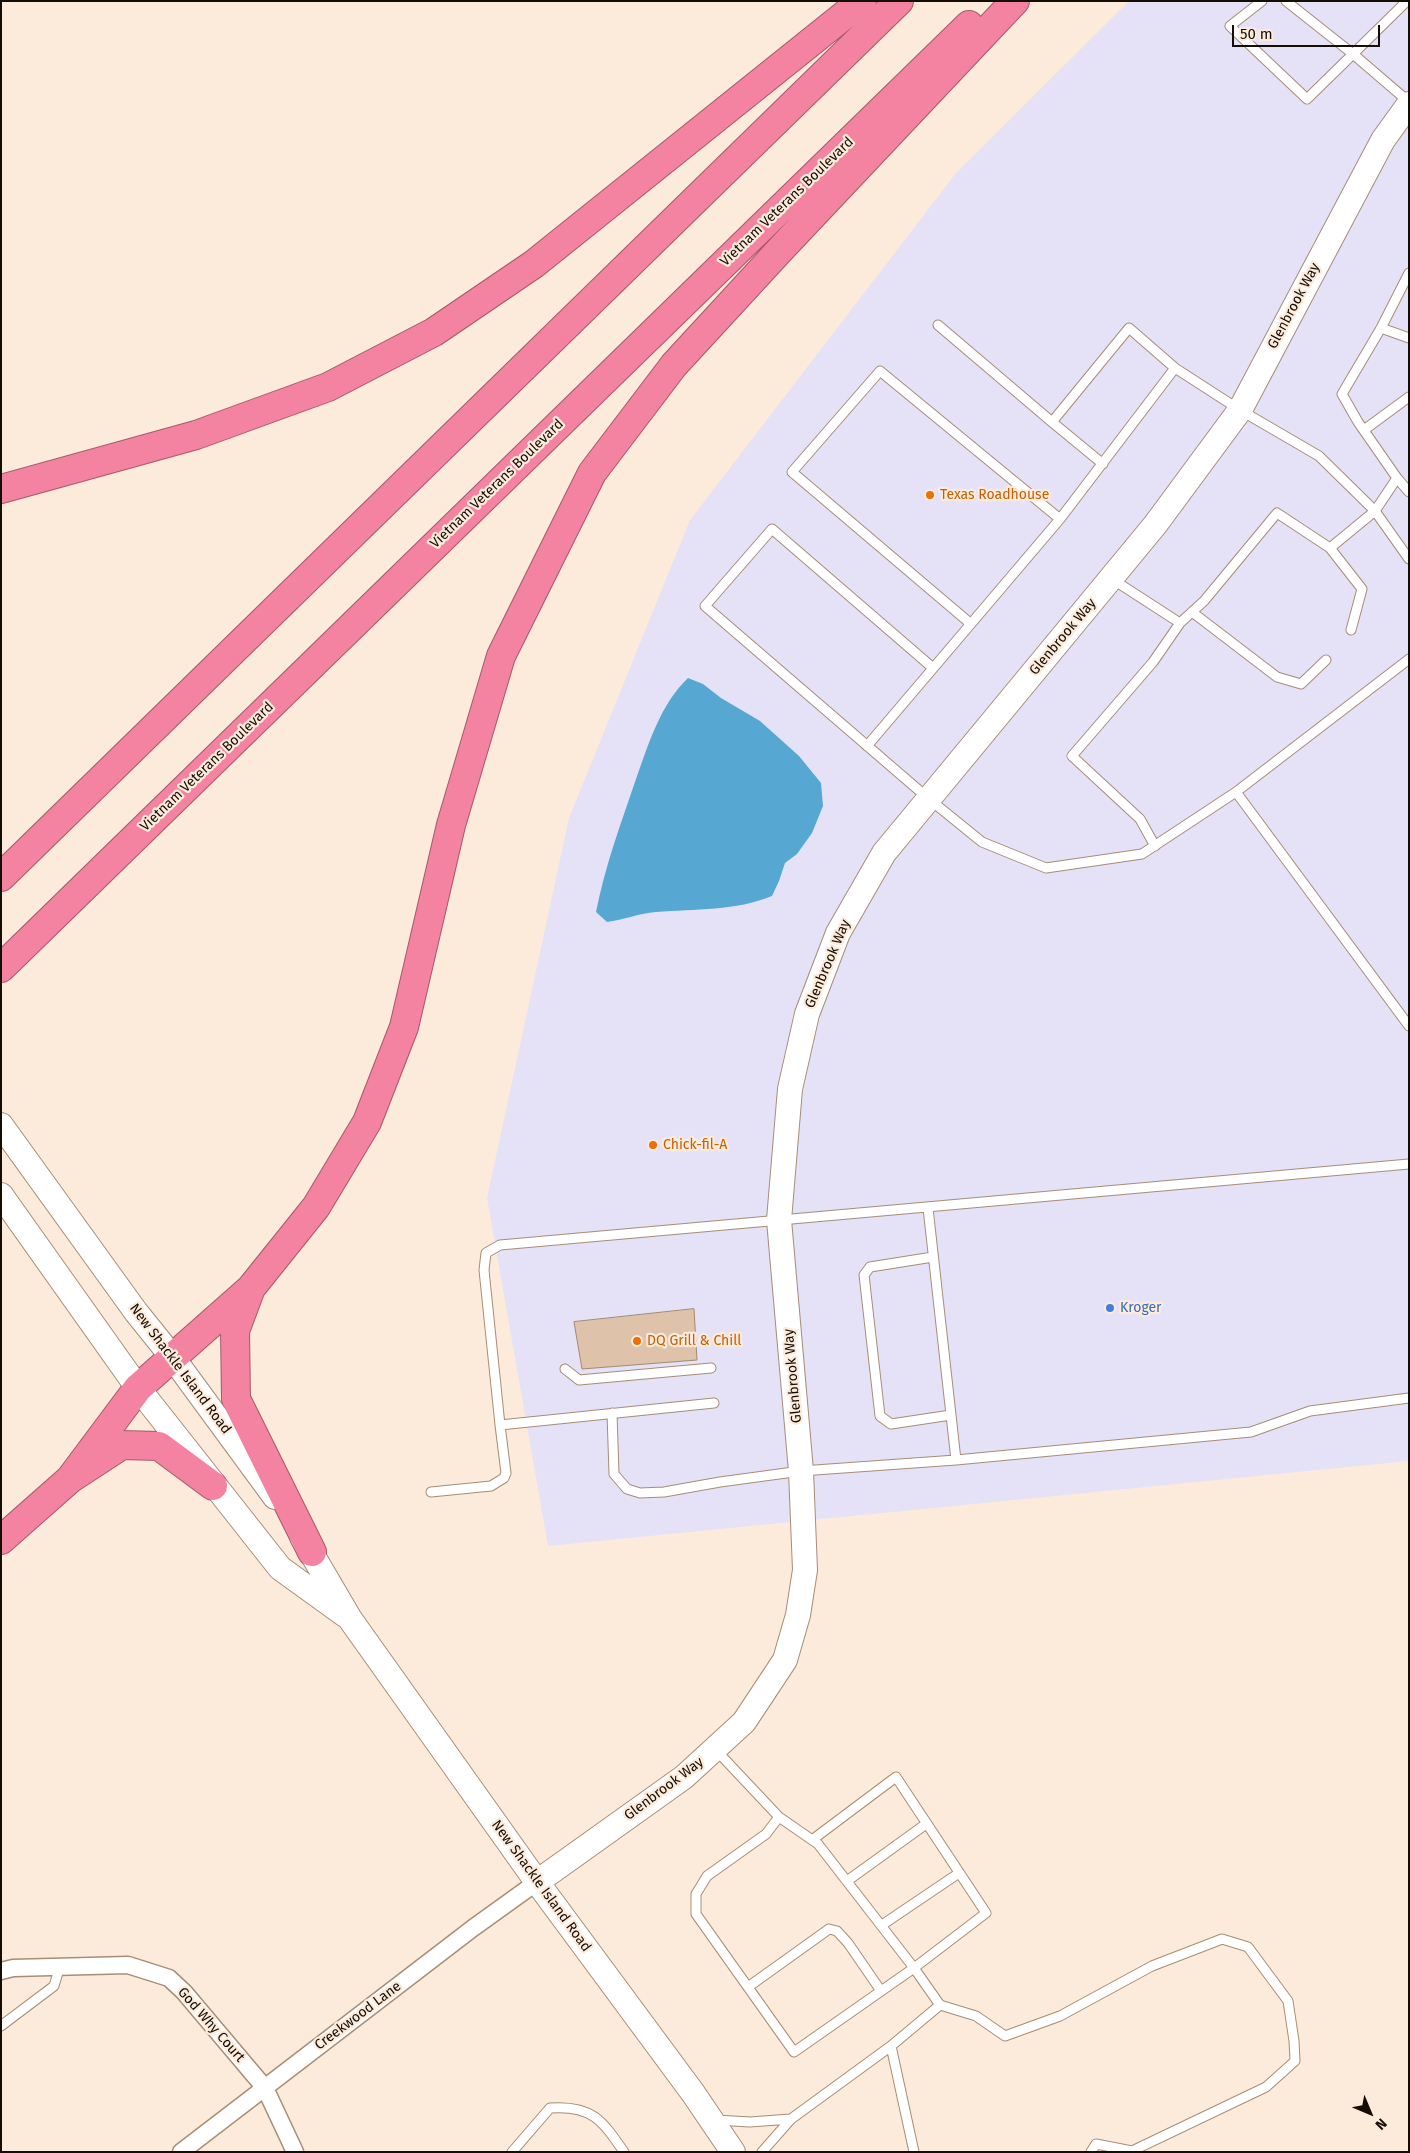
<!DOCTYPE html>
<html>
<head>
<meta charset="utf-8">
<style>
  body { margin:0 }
  #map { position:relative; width:1410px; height:2153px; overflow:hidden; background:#fcebdb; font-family:"Fira Sans",sans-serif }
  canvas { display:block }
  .frame { position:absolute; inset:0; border:2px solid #150c04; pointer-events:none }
  .north { position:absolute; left:1345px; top:2088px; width:50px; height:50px; -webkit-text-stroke:4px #fcebdb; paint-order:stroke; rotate:135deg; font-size:14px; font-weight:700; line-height:20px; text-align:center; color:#150c04 }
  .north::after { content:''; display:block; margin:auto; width:18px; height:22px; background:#150c04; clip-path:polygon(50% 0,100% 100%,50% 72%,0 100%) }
  .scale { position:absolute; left:1232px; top:25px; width:148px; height:22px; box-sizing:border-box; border:2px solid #150c04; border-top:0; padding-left:6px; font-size:15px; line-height:18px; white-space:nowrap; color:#150c04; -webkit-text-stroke:4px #fcebdb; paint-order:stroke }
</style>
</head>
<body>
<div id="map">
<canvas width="1410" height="2153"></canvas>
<div class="frame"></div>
<div class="north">N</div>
<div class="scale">50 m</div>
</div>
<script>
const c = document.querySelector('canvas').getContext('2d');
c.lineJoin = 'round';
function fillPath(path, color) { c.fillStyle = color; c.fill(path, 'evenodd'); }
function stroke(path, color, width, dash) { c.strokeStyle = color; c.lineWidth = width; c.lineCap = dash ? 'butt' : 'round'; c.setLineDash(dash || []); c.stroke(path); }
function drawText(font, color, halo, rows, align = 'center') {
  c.font = font + ' "Fira Sans",sans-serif'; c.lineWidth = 4.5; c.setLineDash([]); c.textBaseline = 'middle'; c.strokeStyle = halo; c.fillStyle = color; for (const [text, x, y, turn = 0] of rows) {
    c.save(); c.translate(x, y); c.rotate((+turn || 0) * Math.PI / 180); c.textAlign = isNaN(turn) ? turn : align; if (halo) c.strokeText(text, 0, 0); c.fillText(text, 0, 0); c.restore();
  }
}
fillPath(new Path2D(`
  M1129,1H1409V1461L548,1546L487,1198L569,818L690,520L956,173Z`), '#e5e1f7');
fillPath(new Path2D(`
  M688,678L703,684L721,698L760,721L799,756L821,783L823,806L812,833L797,854L785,863L779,881L772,896C736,911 695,909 656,912C640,913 623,920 607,922L596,912C605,866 621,823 636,779C649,743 660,705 688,678Z`), '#56a8d2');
const building = new Path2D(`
  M694,1309L697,1360L582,1369L574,1322Z`);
fillPath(building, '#dec2a9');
stroke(building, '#a48a72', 1);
const lane = new Path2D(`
  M1262,1L1230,26L1307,99L1353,54L1286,1
  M1407,1L1353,54L1409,102
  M938,325L1052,422L1129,328L1175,368
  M1381,328L1409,338
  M1052,422L1103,464
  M1364,430L1409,397
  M1397,478L1409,492
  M1060,519L1175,368L1240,410L1319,456L1375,511L1409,559
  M1330,548L1362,589L1351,630
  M1112,579L1180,623L1204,601L1277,513L1330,548L1375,511L1397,478L1358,422L1342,394L1381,328L1409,273
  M1192,612L1277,677L1301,684L1326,660
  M933,668L772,529L705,606L929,799L982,842L1046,868L1142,854L1236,792L1409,659
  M867,746L1060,519L880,371L792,472L971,624
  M1236,792L1409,1026
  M1155,846L1140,819L1072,756L1153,662L1180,623
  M933,1257L870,1267L864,1275L880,1416L891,1424L951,1415
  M565,1369L579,1380L711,1368
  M612,1413L614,1474L627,1489L640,1493L664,1492L720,1482L801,1471L956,1460L928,1208
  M500,1425L484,1270L486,1253L500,1245L1409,1164
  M956,1460L1251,1432L1310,1411L1409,1398
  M431,1492L491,1486L504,1478L506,1473L500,1425L714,1403
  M715,1749L779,1817L818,1844L914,1968L794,2052L696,1914V1894L707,1876L766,1834L779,1817
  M812,1840L896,1777L986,1913L914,1968L940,2005
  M847,1881L926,1824
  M882,1925L959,1873
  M748,1987L829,1929L837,1931L848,1943L881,1991
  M1,2026L54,1986L60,1966
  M891,2046L914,2152
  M716,2120L750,2122L791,2119
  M512,2152L550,2108C592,2105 602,2120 624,2152
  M762,2152L791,2119L891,2046L940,2005L976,2016L1005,2036L1060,2016L1152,1966L1222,1939L1248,1947L1288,2001L1294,2041L1295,2061L1266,2087L1132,2151L1096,2144L1091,2152`);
const street = new Path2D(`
  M1,1971L13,1968L128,1965L169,1978L184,1992L265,2088L295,2152
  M181,2152L473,1928L537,1882`);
const secondary = new Path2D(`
  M1,1125L136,1312L173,1358L275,1497
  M1,1195L138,1388L280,1568L345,1615
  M302,1537L350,1619L537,1882L693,2093L733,2152
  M537,1882L684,1777L744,1722L785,1660L798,1615L805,1570L801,1471L779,1220L790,1089L807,1014L838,933L884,853L1155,525L1240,410L1383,140L1409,104`);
const highway = new Path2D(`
  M1,489L196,435L328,387L434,332L534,264L862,1
  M1,877L899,1
  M1,968L969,25
  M70,1479L138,1388L250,1289
  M1,1540L70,1479L122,1445L159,1446L213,1486
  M312,1552L236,1399L235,1331L251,1288L316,1207L367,1122L404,1027L451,825L501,656L592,473L674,365L779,251L1015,1`);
stroke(lane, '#a78d75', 11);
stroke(street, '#a78d75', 19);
stroke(secondary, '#a78d75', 26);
stroke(highway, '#a6596a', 30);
stroke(lane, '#fff', 9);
stroke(street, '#fff', 16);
stroke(secondary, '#fff', 24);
stroke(highway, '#f482a1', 28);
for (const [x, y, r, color] of [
  [930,495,5,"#e8710a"],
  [653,1145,5,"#e8710a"],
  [1110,1308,5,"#3f7fe0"],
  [637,1341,5,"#e8710a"]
]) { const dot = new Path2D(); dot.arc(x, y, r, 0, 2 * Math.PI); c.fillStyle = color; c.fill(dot); stroke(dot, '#fcebdb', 2); }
drawText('14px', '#150c04', '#fcebdb', [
  ["Vietnam Veterans Boulevard",787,202,-44],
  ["Glenbrook Way",1294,306,-62],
  ["Vietnam Veterans Boulevard",497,484,-44],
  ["Glenbrook Way",1063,637,-50],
  ["Vietnam Veterans Boulevard",207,767,-44],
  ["Glenbrook Way",828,964,-67],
  ["New Shackle Island Road",180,1369,53],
  ["Glenbrook Way",793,1376,-95],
  ["Glenbrook Way",664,1789,-37],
  ["New Shackle Island Road",541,1886,54],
  ["Creekwood Lane",358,2016,-37],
  ["God Why Court",211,2025,49]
]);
drawText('14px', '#c56008', '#fcebdb', [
  ["Texas Roadhouse",940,495],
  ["Chick-fil-A",663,1145],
  ["DQ Grill & Chill",647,1341]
], 'left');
drawText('14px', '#366cbe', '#fcebdb', [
  ["Kroger",1120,1308]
], 'left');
</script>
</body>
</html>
